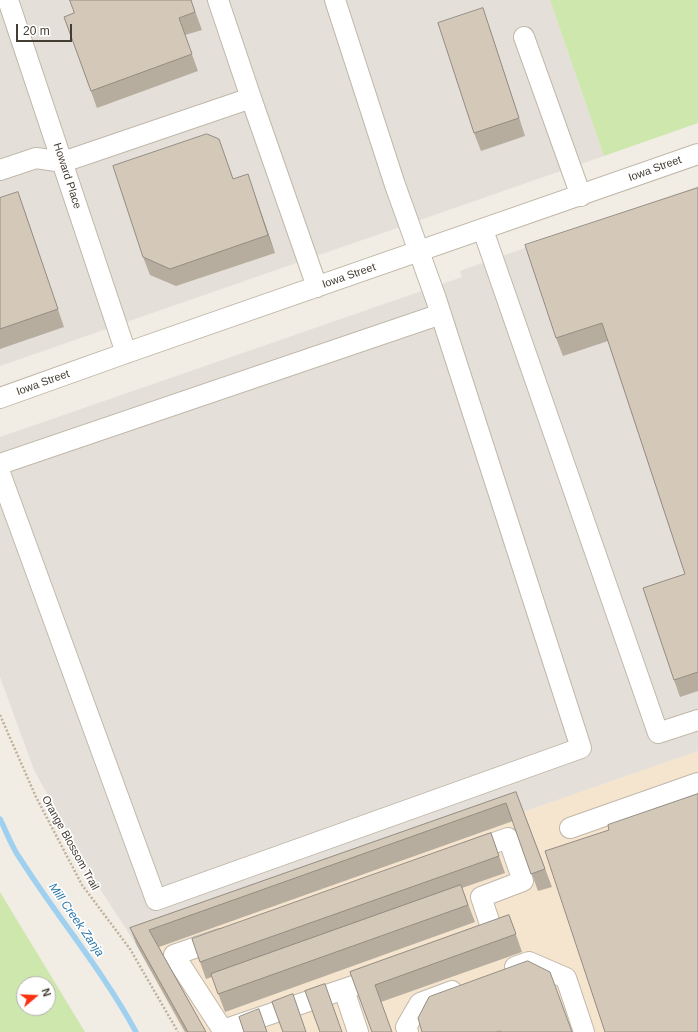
<!DOCTYPE html>
<html>
<head>
<meta charset="utf-8">
<style>
  body { margin:0 }
  #map { position:relative; width:698px; height:1032px; overflow:hidden; background:#f2ede4; font-family:Helvetica,sans-serif }
  canvas { display:block }
  .north { position:absolute; left:16px; top:976px; width:40px; height:40px; box-sizing:border-box; background:#fff; border:1px solid #b4b1ae; border-radius:50%; rotate:71deg; font-size:11px; font-weight:700; line-height:16px; text-align:center; color:#443d34 }
  .north::after { content:''; display:block; margin:auto; width:14px; height:18px; background:#fb3112; clip-path:polygon(50% 0,100% 100%,50% 72%,0 100%) }
  .scale { position:absolute; left:16px; top:24px; width:56px; height:18px; box-sizing:border-box; border:2px solid #443d34; border-top:0; padding-left:5px; font-size:12px; line-height:14px; white-space:nowrap; color:#443d34; -webkit-text-stroke:3px #fff; paint-order:stroke }
</style>
</head>
<body>
<div id="map">
<canvas width="698" height="1032"></canvas>
<div class="north">N</div>
<div class="scale">20 m</div>
</div>
<script>
const c = document.querySelector('canvas').getContext('2d');
c.lineJoin = 'round';
function fillPath(path, color) { c.fillStyle = color; c.fill(path, 'evenodd'); }
function stroke(path, color, width, dash) { c.strokeStyle = color; c.lineWidth = width; c.lineCap = dash ? 'butt' : 'round'; c.setLineDash(dash || []); c.stroke(path); }
function drawText(font, color, halo, rows, align = 'center') {
  c.font = font + ' Helvetica,sans-serif'; c.lineWidth = 3.5; c.setLineDash([]); c.textBaseline = 'middle'; c.strokeStyle = halo; c.fillStyle = color; for (const [text, x, y, turn = 0] of rows) {
    c.save(); c.translate(x, y); c.rotate((+turn || 0) * Math.PI / 180); c.textAlign = isNaN(turn) ? turn : align; if (halo) c.strokeText(text, 0, 0); c.fillText(text, 0, 0); c.restore();
  }
}
fillPath(new Path2D(`
  M698,751V1032H183L137,946Z`), '#f5e4ce');
fillPath(new Path2D(`
  M0,0H550L604,156L0,366Z
  M698,186V751L137,946L91,875L34,770L0,677V437L462,277L460,271Z`), '#e4dfd9');
fillPath(new Path2D(`
  M550,0H698V123L604,156Z
  M0,892L85,1032H0ZM24,984H48V1008H24Z`), '#cde7ac');
stroke(new Path2D(`
  M0,819C7,833 12,848 21,860C58,918 103,971 136,1032`), '#9fd0f0', 5.5);
const minor = new Path2D(`
  M8,0L126,353
  M524,37L581,196
  M251,98L317,287
  M0,170L36,158L63,162L251,98L218,0
  M483,230L658,733L698,720
  M0,398L126,353L698,154
  M0,464L441,314
  M0,473L156,900L581,748L436,299L395,185L335,0
  M570,828L698,783
  M469,852L508,838L523,881L481,897L494,936L482,940
  M220,939L174,955L224,1032
  M515,967L529,962L566,978L584,1032
  M344,990L358,1032
  M223,1030L380,977
  M408,1032L406,1027L420,1003L452,991`);
stroke(minor, '#c0b8a9', 22);
stroke(new Path2D(`
  M0,715L36,797L82,885L130,949L178,1032`), '#bfb098', 2.5, [2, 2]);
stroke(minor, '#fff', 20);
fillPath(new Path2D(`
  M191,0L202,30L185,35L198,71L97,108L64,17L74,13Z
  M489,26L525,136L481,151L474,133Z
  M225,156L233,179L254,192L275,253L176,286L150,275L143,257Z
  M698,188V691L680,697L674,680L685,574L608,341L563,356L556,338Z
  M0,198L24,209L64,327L0,349Z
  M516,792L552,887L538,891L513,821L159,947L206,1032H185L137,946L130,928Z
  M491,833L505,873L462,888L475,922L225,1012L212,977L206,979L200,962Z
  M509,915L522,952L381,1002L350,972Z`), '#b6ad9f');
fillPath(new Path2D(`
  M483,8L489,26L525,136L519,118Z
  M248,174L254,192L275,253L268,235Z`), '#948d82');
const building = new Path2D(`
  M70,0H191L195,12L179,18L192,54L91,91L64,17L74,13Z
  M483,8L519,118L474,133L438,23Z
  M207,134L219,139L233,179L248,174L268,235L170,269L143,257L113,166Z
  M698,188V672L674,680L643,588L685,574L602,323L556,338L525,245Z
  M18,192L58,309L0,329V198Z
  M516,792L545,869L531,874L506,803L149,930L206,1032H188L130,928Z
  M698,794V1032H605L545,851L609,830L608,825Z
  M491,833L499,856L200,962L192,939Z
  M461,885L468,905L218,994L211,974Z
  M509,915L516,934L375,985L392,1032H372L350,972Z
  M528,961L550,972L572,1032H502L499,1031L496,1032H422L418,1018L429,997Z
  M325,984L342,1032H320L305,991Z
  M293,994L306,1032H283L272,1002Z
  M259,1009L267,1032H244L239,1017Z`);
fillPath(building, '#d4c9b9');
stroke(building, '#948d82', 1);
drawText('11px', '#443d34', '#fff', [
  ["Iowa Street",655,169,-20],
  ["Howard Place",67,176,72],
  ["Iowa Street",349,276,-19],
  ["Iowa Street",43,383,-20],
  ["Orange Blossom Trail",70,843,61]
]);
drawText('italic 12px', '#2d7bb0', '#fff', [
  ["Mill Creek Zanja",76,920,55]
]);
</script>
</body>
</html>
